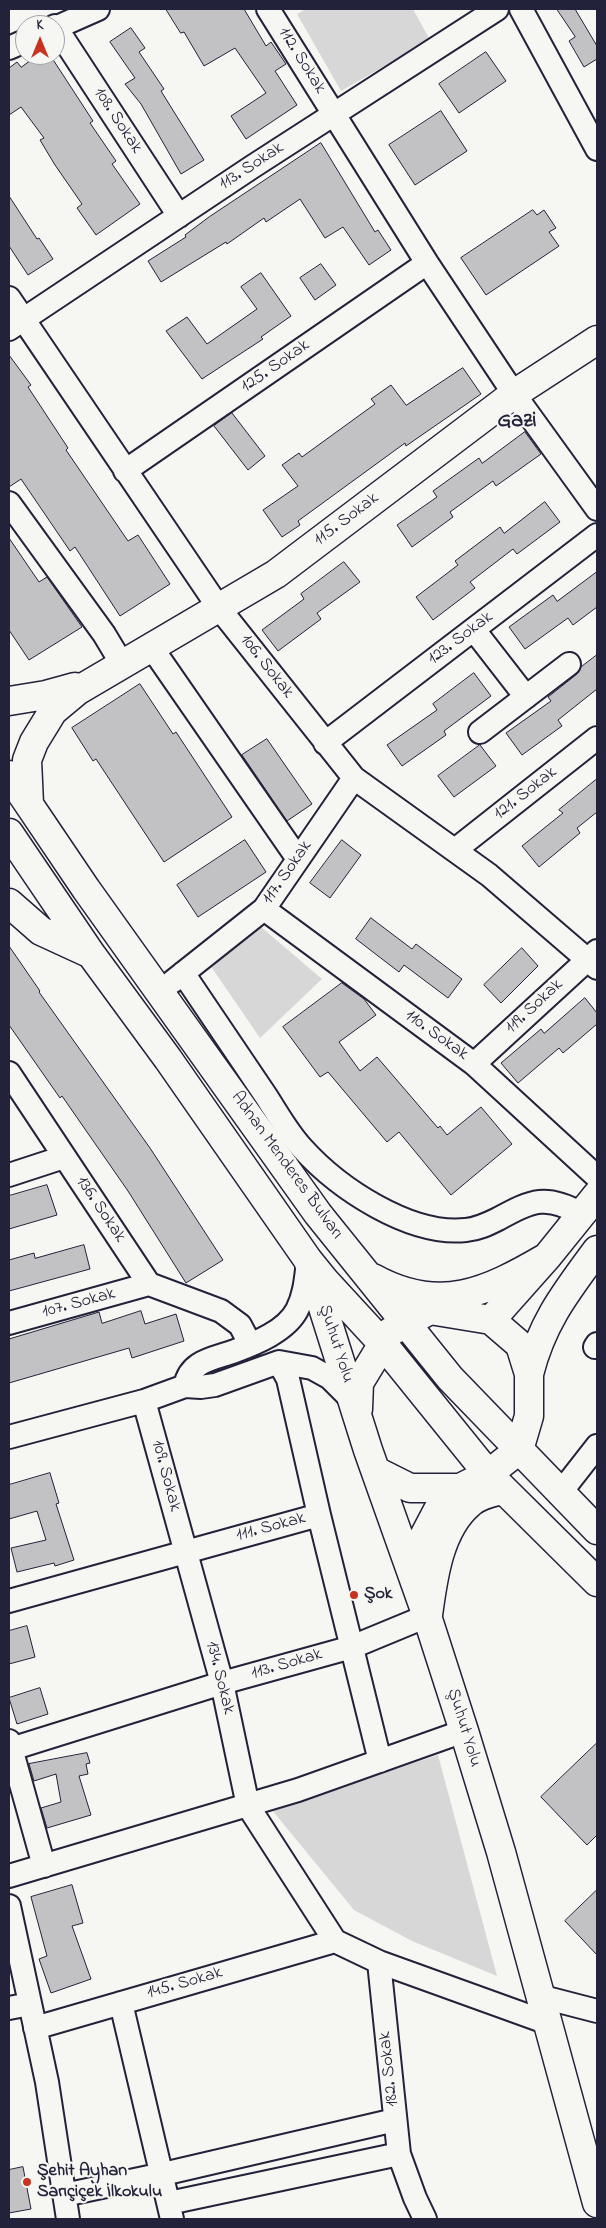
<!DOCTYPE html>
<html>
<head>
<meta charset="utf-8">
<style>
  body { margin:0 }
  #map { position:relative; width:606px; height:2228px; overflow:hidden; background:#f6f6f2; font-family:"Indie Flower",sans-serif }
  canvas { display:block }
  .frame { position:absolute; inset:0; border:10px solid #22223b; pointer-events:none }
  .north { position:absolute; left:15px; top:15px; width:50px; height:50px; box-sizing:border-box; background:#f6f6f2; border:1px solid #a1a1a9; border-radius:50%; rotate:0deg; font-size:14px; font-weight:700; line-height:20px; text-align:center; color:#22223b }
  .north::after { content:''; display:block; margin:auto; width:18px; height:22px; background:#c8321e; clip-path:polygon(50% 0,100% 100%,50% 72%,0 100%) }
</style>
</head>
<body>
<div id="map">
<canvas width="606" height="2228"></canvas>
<div class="frame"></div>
<div class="north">K</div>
</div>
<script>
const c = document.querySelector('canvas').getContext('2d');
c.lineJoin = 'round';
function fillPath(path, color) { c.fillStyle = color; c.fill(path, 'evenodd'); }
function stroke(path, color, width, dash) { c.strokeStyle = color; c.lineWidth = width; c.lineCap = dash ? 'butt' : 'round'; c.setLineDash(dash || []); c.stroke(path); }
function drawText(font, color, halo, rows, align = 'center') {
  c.font = font + ' "Indie Flower",sans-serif'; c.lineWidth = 4.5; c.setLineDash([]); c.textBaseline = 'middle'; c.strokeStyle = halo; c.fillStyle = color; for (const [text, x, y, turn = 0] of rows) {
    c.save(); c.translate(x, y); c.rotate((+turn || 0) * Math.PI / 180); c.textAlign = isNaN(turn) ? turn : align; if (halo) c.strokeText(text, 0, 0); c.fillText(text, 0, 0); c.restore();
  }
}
fillPath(new Path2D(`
  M306,9H413L430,40L341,91L297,14Z
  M261,927L322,979L260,1038L210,965Z
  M438,1755L497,1976L412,1941L354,1910L272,1810Z`), '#d7d7d7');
const building = new Path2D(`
  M166,9H244L266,46L271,42L286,64L275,71L297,105L246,139L231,116L266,93L235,48L204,66L184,32L181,33Z
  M557,9H575L597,46V59L584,67L569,41L575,37Z
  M131,28L145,48L139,52L164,89L161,91L204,160L181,174L141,104L125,84L135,78L110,42Z
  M486,52L506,81L459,113L439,84Z
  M38,55H50L93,121L90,123L116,161L112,164L140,204L96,235L77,208L82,204L55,165L40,140L44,138L21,107L9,115V68L17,62L21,67Z
  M441,111L467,151L415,185L389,145Z
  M321,143L375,232L378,230L391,250L369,265L343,227L325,238L300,199L266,222L264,218L227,244L226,242L161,282L148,261L186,237L185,235L209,217Z
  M9,196L37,239L39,238L53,259L28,275L9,246Z
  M533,210L537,215L544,210L556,228L549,232L559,246L486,295L461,258Z
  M321,264L336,285L315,300L300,278Z
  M261,273L291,316L261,337L263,339L202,379L166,331L187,317L207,344L257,309L241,287Z
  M9,355L31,385L28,387L68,448L66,450L128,541L138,535L170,584L120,616L75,547L70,551L21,479L9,487Z
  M463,368L481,394L406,446L405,443L298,521L300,525L282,537L263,510L298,486L282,465L299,453L302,457L375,404L371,399L391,385L406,405Z
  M232,413L265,456L248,470L214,426Z
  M525,432L541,454L496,486L493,481L450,512L453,517L412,547L397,525L437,497L433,491L479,458L482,463Z
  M545,502L560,522L517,554L513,549L470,582L475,588L433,620L416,597L458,565L455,561L500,527L504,533Z
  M9,538L39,582L47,577L82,627L29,660L9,630Z
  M344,562L360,582L317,613L321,619L278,651L262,630L304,599L301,594Z
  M597,572V607L573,625L568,618L525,649L509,627L553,595L557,601Z
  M597,655V689L558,720L562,726L522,755L506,733L551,701L548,697L577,674L581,667Z
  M474,673L491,696L444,731L446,735L402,766L387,745L437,710L433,704Z
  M140,684L173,734L176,732L232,817L164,862L96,759L93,761L72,728Z
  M267,739L312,804L287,821L242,755Z
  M480,745L496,766L454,797L438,776Z
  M597,779V812L577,828L580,833L539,867L522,846L563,813L559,810Z
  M245,840L266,872L198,917L177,885Z
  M342,840L361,855L330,898L310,883Z
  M371,918L412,949L416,944L462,979L448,998L404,965L399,972L356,939Z
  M9,946L40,991L39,992L150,1148L223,1260L186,1283L128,1191L62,1096L60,1098L9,1025Z
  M522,948L538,966L501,1003L484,985Z
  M342,983L364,999L376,1015L339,1042L360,1071L377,1057L438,1128L440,1126L447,1135L481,1107L512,1144L451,1195L399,1132L387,1142L328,1072L320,1077L283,1027Z
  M585,998L597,1013V1024L563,1053L559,1048L518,1083L501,1063L541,1029L544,1033Z
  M47,1185L57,1215L9,1229V1196Z
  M84,1245L90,1269L9,1291V1260L34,1253L35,1258Z
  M141,1311L145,1324L176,1314L184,1341L132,1358L129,1348L9,1383V1339L99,1312L102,1323Z
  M50,1473L59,1503L56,1504L74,1560L55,1566L54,1563L17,1572L11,1548L46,1540L37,1511L9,1519V1485Z
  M27,1626L35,1657L9,1664V1631Z
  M40,1688L48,1714L17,1724L9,1698Z
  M597,1743V1835L587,1845L541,1797Z
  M87,1753L90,1763L86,1764L88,1774L79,1776L91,1815L47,1828L41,1808L61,1802L56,1774L34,1781L29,1764Z
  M72,1885L83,1923L72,1926L91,1979L51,1993L39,1959L47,1956L31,1897Z
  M597,1890V1955L565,1921Z
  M23,2167L31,2209L9,2213V2170Z`);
fillPath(building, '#c2c2c4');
stroke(building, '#22223b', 1);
const minor = new Path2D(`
  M268,9L427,263L514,394L597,509
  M521,9L597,149
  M55,26L179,216
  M55,28L98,9
  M9,48L25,41
  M9,298L219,608L354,778L489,875L597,968
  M9,329L252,167L497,9
  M125,471L427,263
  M9,503L104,634L122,664
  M474,630L526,697
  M152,648L298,859
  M480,732L569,664
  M325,743L597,535
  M455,850L597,738
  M264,909L474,1064L597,1177
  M183,973C211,1014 238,1055 266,1096C277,1113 288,1133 302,1148C339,1189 410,1236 466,1230C478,1229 488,1224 498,1219C533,1200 546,1194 582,1214
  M172,982L264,909L354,778
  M474,1064L597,951
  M9,1073L149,1284L221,1311L240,1325L250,1344
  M9,1175L64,1157
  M9,1323L149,1284
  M595,1347L597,1344
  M283,1370L288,1379L319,1515
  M185,1386C190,1360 214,1359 235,1351C256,1343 286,1331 297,1310C305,1294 306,1278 308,1261
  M144,1401L222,1683L248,1806L335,1941
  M9,1437L144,1401L185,1386L201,1387L215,1385L279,1362L312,1368L330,1378L351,1399
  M561,1492L597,1446
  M9,1601L319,1515L380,1761
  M9,1741L44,1866
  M11,1749L222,1683L352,1647L427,1616
  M9,1876L298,1790L464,1731
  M9,1906L47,2082L68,2219
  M335,1941L379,1962L399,2154L415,2198L425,2219
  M379,1962L548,2023
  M539,1996L597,2011
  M121,2003L172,2219
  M9,2008L30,2004
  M35,2028L335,1941
  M64,2195L163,2174L395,2120
  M169,2203L399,2154`);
const major = new Path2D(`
  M9,701L46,695L75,687
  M9,775L86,889L318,1214L450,1378L597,1530
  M29,804L27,760L34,742L53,711L77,691L276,574L514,394L597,340
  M9,833L91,954L168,1059L308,1260L325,1281L383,1344L488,1474L597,1582
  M9,903L41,931L91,954
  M308,1260L368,1450L427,1616L464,1731L501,1852L597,2203
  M373,1278C440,1315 487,1292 547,1257
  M491,1320L547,1257L597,1195
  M529,1374C542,1322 566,1292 597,1250
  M358,1409L359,1383L390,1332L430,1310L491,1320L520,1345L529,1374V1416L519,1450L488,1474L460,1488H410L376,1471
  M427,1578L420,1544L440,1506L460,1488
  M428,1615C433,1578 439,1529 470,1503C479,1495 490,1493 502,1490`);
stroke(minor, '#22223b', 26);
stroke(major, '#22223b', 31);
stroke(minor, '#f6f6f2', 22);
stroke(major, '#f6f6f2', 28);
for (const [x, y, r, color] of [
  [354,1595,5,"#c8321e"],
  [27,2182,5,"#c8321e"]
]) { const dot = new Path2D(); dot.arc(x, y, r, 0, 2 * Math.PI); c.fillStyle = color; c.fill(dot); stroke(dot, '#f6f6f2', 2); }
drawText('18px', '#22223b', '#f6f6f2', [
  ["112. Sokak",301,61,58],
  ["108. Sokak",117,121,57],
  ["113. Sokak",252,167,-33],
  ["125. Sokak",276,367,-35],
  ["115. Sokak",347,520,-37],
  ["123. Sokak",461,639,-37],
  ["106. Sokak",266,667,52],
  ["121. Sokak",526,794,-38],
  ["117. Sokak",288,873,-55],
  ["119. Sokak",535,1007,-43],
  ["110. Sokak",436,1036,36],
  ["Adnan Menderes Bulvarı",286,1166,54],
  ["136. Sokak",100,1210,56],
  ["107. Sokak",79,1304,-15],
  ["Şuhut Yolu",335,1344,72],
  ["109. Sokak",165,1476,75],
  ["111. Sokak",271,1528,-15],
  ["113. Sokak",287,1665,-16],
  ["134. Sokak",219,1678,76],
  ["Şuhut Yolu",463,1728,73],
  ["145. Sokak",185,1984,-16],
  ["182. Sokak",390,2069,-96]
]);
drawText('bold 18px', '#22223b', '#f6f6f2', [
  ["Şok",364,1595],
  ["Şehit Ayhan",37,2172],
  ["Sarıçiçek İlkokulu",37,2193]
], 'left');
drawText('bold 22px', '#22223b', '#f6f6f2', [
  ["Gazi",517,422]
]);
</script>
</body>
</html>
